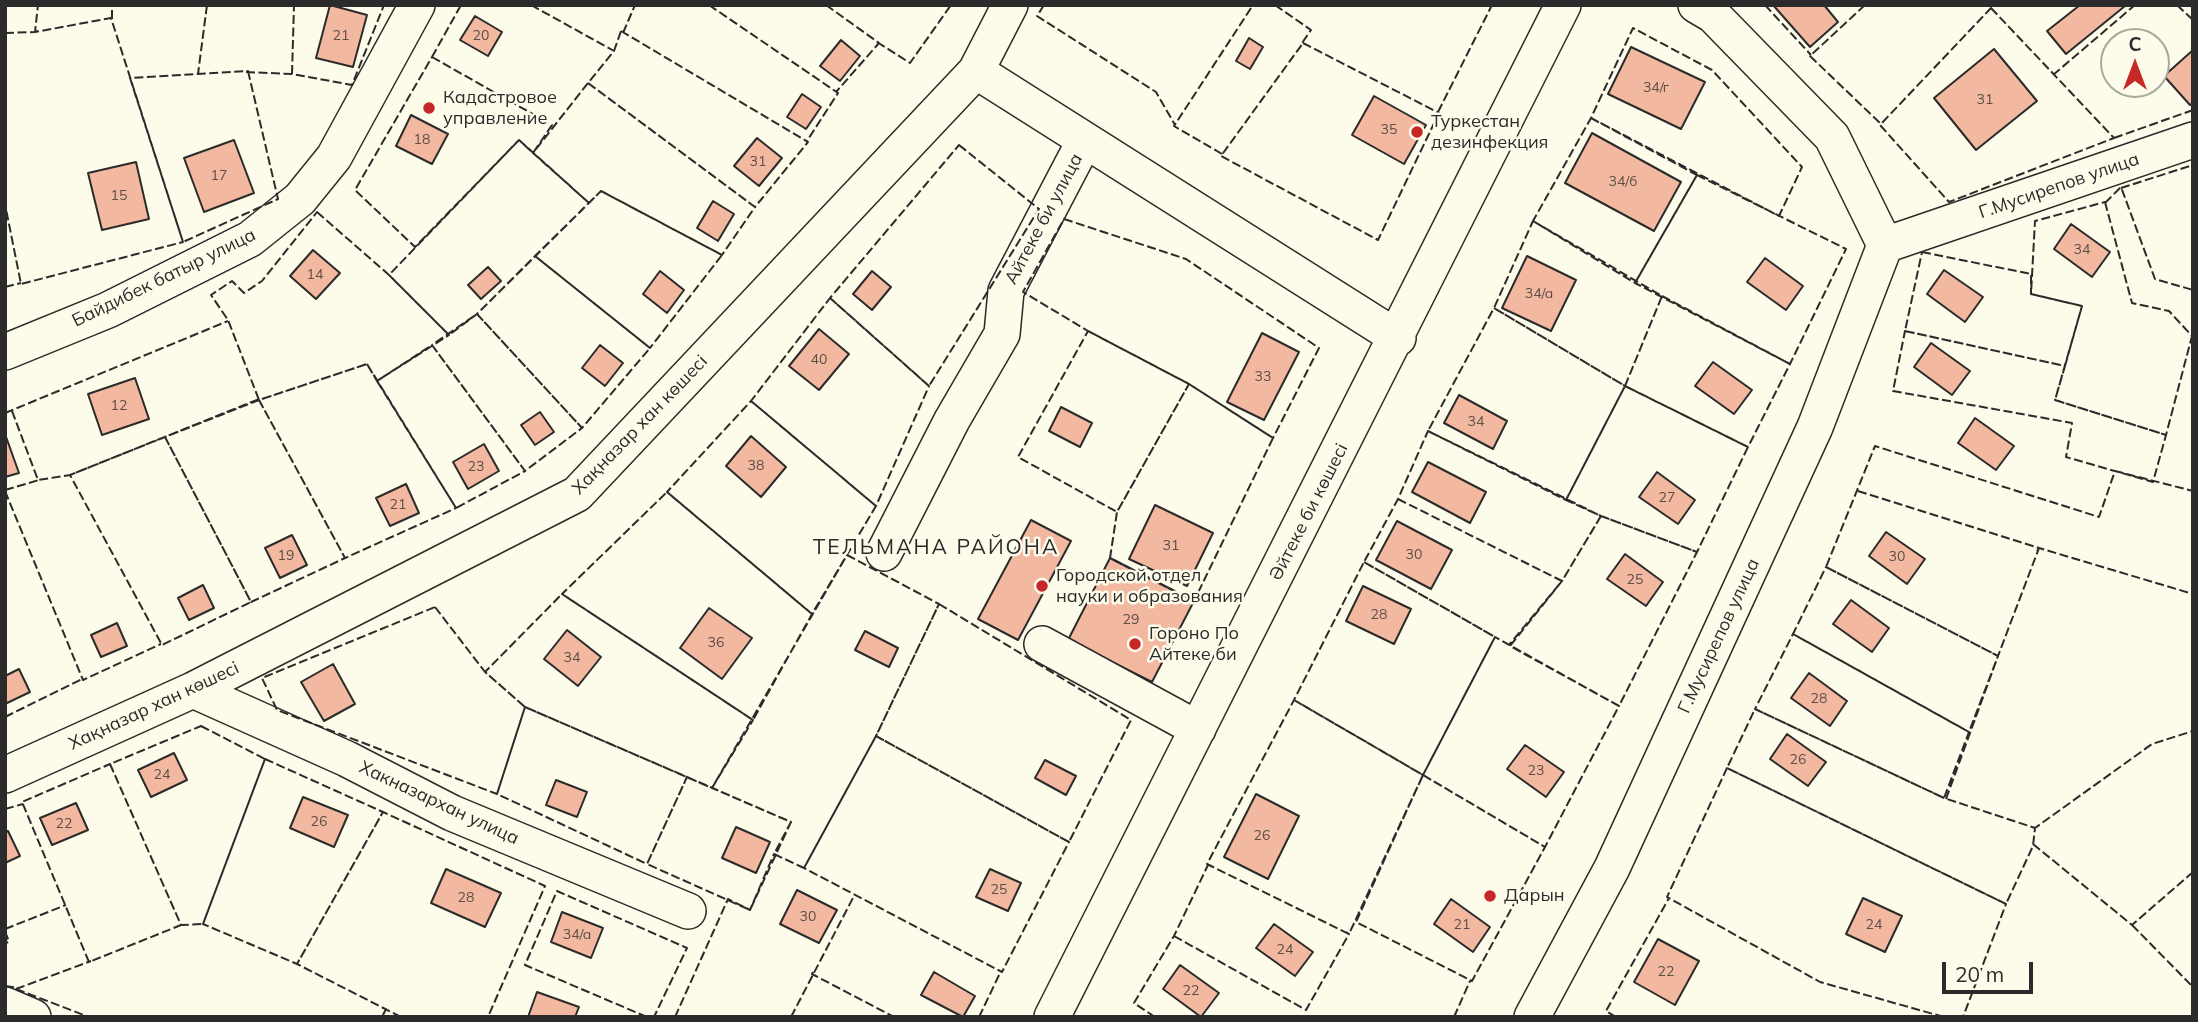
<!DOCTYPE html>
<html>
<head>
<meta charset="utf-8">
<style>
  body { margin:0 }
  #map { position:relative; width:2198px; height:1022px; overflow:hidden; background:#fdfbea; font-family:Mulish,sans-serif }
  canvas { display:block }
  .frame { position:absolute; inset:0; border:7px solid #2b2b2b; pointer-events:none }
  .north { position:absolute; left:2100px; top:28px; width:70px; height:70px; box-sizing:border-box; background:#fdfbea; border:2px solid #a9a89e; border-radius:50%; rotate:0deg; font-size:19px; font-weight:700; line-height:28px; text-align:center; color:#2b2b2b }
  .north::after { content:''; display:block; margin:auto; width:24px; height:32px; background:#c62828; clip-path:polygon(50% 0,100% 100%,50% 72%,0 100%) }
  .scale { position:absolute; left:1942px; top:962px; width:91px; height:32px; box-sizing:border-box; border:4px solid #2b2b2b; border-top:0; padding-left:9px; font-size:21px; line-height:24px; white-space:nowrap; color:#2b2b2b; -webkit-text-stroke:5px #fdfbea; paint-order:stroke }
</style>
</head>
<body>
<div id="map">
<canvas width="2198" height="1022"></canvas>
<div class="frame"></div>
<div class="north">С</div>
<div class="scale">20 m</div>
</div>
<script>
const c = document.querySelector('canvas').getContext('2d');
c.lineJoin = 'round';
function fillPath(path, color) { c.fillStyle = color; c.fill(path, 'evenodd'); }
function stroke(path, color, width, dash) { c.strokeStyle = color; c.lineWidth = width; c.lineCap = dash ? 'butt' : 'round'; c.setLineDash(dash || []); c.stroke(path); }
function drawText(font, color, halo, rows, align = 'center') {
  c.font = font + ' Mulish,sans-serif'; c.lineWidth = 5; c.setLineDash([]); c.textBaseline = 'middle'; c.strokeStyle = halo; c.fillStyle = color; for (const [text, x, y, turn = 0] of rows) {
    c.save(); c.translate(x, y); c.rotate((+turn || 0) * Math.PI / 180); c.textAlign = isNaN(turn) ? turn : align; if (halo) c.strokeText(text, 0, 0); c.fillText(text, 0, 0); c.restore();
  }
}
const building = new Path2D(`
  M330,5L367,15L353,67L316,58Z
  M1773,5H1824L1838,22L1810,47Z
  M2080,5L2125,6L2066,54L2047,31Z
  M475,16L502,32L488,56L460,40Z
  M1249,38L1263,47L1250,69L1236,61Z
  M841,40L860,56L840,81L820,66Z
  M1631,47L1705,82L1681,129L1608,94Z
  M1994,49L2037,101L1976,150L1934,98Z
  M2193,50V103L2190,105L2164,76Z
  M802,94L821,107L806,129L787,117Z
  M1374,96L1426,125L1404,164L1352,135Z
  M411,115L448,134L432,164L396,146Z
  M1592,133L1681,182L1654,231L1565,183Z
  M757,138L782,158L759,186L734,166Z
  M234,140L254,193L204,212L184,158Z
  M136,162L149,219L102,230L88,173Z
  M713,201L734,214L718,241L697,228Z
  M2071,224L2110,252L2092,277L2054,249Z
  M313,250L340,273L316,299L290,276Z
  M1527,256L1576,280L1551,331L1502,308Z
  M1765,258L1803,286L1786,310L1747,282Z
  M488,267L501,281L481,299L468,285Z
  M1944,270L1983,297L1965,322L1927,294Z
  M660,271L684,290L667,313L643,294Z
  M872,271L891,287L872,310L853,294Z
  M819,329L849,354L819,390L789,366Z
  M1262,333L1299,352L1264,420L1227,402Z
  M1931,343L1970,371L1952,395L1914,367Z
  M600,345L623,363L605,386L582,368Z
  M1713,362L1752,390L1734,414L1695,386Z
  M135,378L149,419L102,435L88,394Z
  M1459,395L1507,421L1493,449L1444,423Z
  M1061,407L1092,423L1080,447L1049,431Z
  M540,412L554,432L535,445L521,425Z
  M1975,418L2014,446L1996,470L1958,443Z
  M5,434L19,473L5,477Z
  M751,436L786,467L761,497L726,466Z
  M484,444L499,471L468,489L453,462Z
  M1428,462L1486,492L1470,523L1412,492Z
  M1657,472L1695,500L1678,524L1639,497Z
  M406,484L419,513L390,526L376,498Z
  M1155,505L1213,533L1187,586L1129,559Z
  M1031,520L1071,541L1018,640L978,619Z
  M1397,521L1452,550L1431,589L1376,560Z
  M1886,532L1925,559L1907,584L1869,556Z
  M292,535L307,565L280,578L265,548Z
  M1625,554L1663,582L1646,606L1607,579Z
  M1110,558L1194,601L1152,682L1068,640Z
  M203,585L214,608L189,620L178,598Z
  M1363,586L1411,609L1394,644L1346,621Z
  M1851,600L1889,628L1872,652L1833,624Z
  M709,608L752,638L722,679L680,648Z
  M117,623L127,646L101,657L91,635Z
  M567,630L601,657L578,686L544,659Z
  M865,631L898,648L889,667L855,650Z
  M333,664L355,704L324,721L301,682Z
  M19,669L30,692L5,704V676Z
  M1809,673L1847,701L1830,726L1791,698Z
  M1787,734L1826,762L1808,786L1770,759Z
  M1525,745L1564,772L1546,797L1507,769Z
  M174,753L187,780L151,797L138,770Z
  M1045,760L1076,776L1066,795L1035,778Z
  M556,780L587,792L577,817L546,805Z
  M1256,794L1299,816L1268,879L1224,857Z
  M303,797L348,815L334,847L290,828Z
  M76,803L88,830L52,845L40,818Z
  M736,827L770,842L756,873L722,858Z
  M8,831L20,856L5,863V832Z
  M446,869L501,893L485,927L431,903Z
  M990,869L1021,883L1008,911L976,897Z
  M797,890L837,910L819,943L780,924Z
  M1863,898L1902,916L1885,952L1846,934Z
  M1451,899L1490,927L1473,952L1434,924Z
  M562,912L603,928L591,958L551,942Z
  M1274,924L1313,952L1295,976L1256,948Z
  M1658,939L1699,961L1675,1005L1634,982Z
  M1180,965L1219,993L1201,1017L1163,989Z
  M934,972L975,996L963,1017L921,995Z
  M537,992L579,1007L575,1017H528Z`);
fillPath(building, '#f2b8a0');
stroke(building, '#2b2b2b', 2);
const minor = new Path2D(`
  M1696,5L1713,15L1832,137L1885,245
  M976,71L1085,140
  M5,352L108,310L250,239L300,199L334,157L417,5
  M884,553L952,420L1002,334L1006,291L1085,140L1398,338
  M1042,644L1198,729
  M193,690L347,759L452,813L688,911
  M5,775L193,690L577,494L976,71L1010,5
  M5,1005L33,1017
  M1052,1017L1563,5
  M1532,1017L1612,868L1815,427L1885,245L2193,140`);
stroke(minor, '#2b2b2b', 38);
stroke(minor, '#fdfbea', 35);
stroke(new Path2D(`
  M531,5L614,51
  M709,5L838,93L807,141
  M826,5L879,43L836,92
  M1044,5L1037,16L1156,92L1175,125
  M1275,5L1311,30L1302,43
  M1765,5L1811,55
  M1865,5L1810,56L1881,124
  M2177,5L2193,20
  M1991,8L2114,138L1949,202L1880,125Z
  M112,19V5
  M38,31L35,32L38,5
  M621,31L808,142L755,207L588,83L614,51Z
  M5,33L35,32L111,18L183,242L21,284L5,204
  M623,33L635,5
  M877,42L910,63L951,5
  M1303,43L1439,113L1378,240L1221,156Z
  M432,57L552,125L533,153L519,140L415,247L355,190Z
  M432,57L461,5
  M248,71L278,199L183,242L130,78Z
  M246,72L292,74L352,85L384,5
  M200,74H198L207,5
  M292,74L294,5
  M2053,75L2135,5
  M588,83L755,207L722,255L601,191L589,203L533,153Z
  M1438,112L1492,5
  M1591,118L1697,175L1635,283L1533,221L1591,118L1633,28L1712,70L1802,167L1779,216L1591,118
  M2114,138L2193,110
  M519,140L589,203L477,314L449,335L389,275Z
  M959,145L1039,209L929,386L830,298Z
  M1222,154L1174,126L1253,5
  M1697,175L1846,249L1790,364L1635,283Z
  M2121,188L2193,165
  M601,191L722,255L650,348L535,256Z
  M2105,202L2132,303L2169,311L2192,336L2166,435L2055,400L2082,306L2031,294L2035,221Z
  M2105,203L2121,187L2155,279L2193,290
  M317,212L389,275L449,335L377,381L367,364L259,400L228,320L211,295L232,281L244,293L262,281Z
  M1064,219L1186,259L1319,348L1273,438L1189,384L1088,331L1023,292Z
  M1533,221L1662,296L1625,386L1494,308Z
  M1922,252L2031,274V294L2082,306L2065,366L1905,331Z
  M535,256L650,348L582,428L477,314Z
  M5,287L21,283
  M1662,296L1790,364L1748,447L1625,386Z
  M830,298L929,386L876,506L751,401Z
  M1494,308L1625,386L1566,500L1428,431Z
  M477,314L582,428L525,471L432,345Z
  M1088,331L1189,384L1117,512L1018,457Z
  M1905,331L2065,366L2055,400L2166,435L2153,482L2066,457L2072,423L1893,391Z
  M432,345L525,471L456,508L377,381Z
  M367,364L456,508L345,558L259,400Z
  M1189,384L1273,438L1194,601L1110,558L1117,512Z
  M1625,386L1748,447L1697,552L1601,516L1566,500Z
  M259,400L345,558L251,602L165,437Z
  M751,401L876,506L812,614L667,492Z
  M12,411L38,480L70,475L259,399
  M5,413L228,321
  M165,437L251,602L162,645L70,475Z
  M5,490L39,480
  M5,491L83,680L161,644
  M1858,491L2039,548L1998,656L1826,567L1875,446L2099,517L2115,471L2193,491
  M667,492L812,614L753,720L562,594Z
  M1398,499L1562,581L1601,516L1428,431L1398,499L1364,562L1497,638
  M1398,499L1562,581L1509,645
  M1601,516L1697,552L1619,706L1510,646L1562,581Z
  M2037,551L2039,548L2193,594
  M847,555L939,604L876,736L804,868L774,854L791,822L712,788Z
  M1364,562L1495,637L1423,775L1294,700Z
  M1826,567L1998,656L1969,732L1793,634Z
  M562,594L753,720L712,788L525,707L485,672Z
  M939,604L1131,720L1069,842L876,736Z
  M435,607L485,672L525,707L497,794L277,710L262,678Z
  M1793,634L1969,732L1944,798L1755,709Z
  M1294,700L1423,775L1349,934L1207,864Z
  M525,707L687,777L647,864L497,794Z
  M1755,709L1944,798L2035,828L2033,846L2006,904L1727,768Z
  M5,717L82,679
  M201,726L265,759L203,924L181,925L110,764Z
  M876,736L1069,842L1002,972L804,868Z
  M265,759L383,812L297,964L203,924Z
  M110,764L181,925L89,962L22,802Z
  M1423,775L1545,847L1472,981L1356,922L1423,775L1495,637L1619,706L1545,847L1423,775
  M687,777L791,822L750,910L647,864Z
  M1946,799L1998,656
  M5,809L23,804
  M2032,827L2035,828L2152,744L2193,731
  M2033,844L2132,925L2193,872
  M2132,925L2193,987
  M5,929L66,905
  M5,931L9,942L5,943
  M1174,936L1306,1010L1349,934L1346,932
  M813,972L812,974L894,1017
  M5,986L19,988
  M16,989L91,961
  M16,989L89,1017
  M382,1017L386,1009L389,1011
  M401,1017L297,964L383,812L545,886L488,1017
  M647,1017L525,965L557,891L687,948L654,1017
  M675,1017L728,899L750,910L774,854L776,855
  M791,1017L855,894
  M979,1017L1001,971
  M1155,1017L1134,1003L1174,936L1208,865
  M1454,1017L1470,981
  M1616,1017L1606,1011L1669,898
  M1944,1017L1820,982L1667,897L1727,768L2006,904L1963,1017`), '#2b2b2b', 2, [9, 3.5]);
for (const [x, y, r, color] of [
  [429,108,7,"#c62828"],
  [1417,132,7,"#c62828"],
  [1042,586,7,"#c62828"],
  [1135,644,7,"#c62828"],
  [1490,896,7,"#c62828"]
]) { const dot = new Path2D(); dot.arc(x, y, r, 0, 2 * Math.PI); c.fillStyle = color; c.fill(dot); stroke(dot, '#fdfbea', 2.5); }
drawText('14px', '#5d4e48', null, [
  ["21",341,36],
  ["20",481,36],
  ["34/г",1656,88],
  ["31",1985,100],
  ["35",1389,130],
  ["18",422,140],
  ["31",758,162],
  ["17",219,176],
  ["34/б",1623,182],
  ["15",119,196],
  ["34",2082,250],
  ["14",315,275],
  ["34/а",1539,294],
  ["40",819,360],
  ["33",1263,377],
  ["12",119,406],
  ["34",1476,422],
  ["38",756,466],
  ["23",476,467],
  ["27",1667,498],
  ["21",398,505],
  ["31",1171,546],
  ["30",1414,555],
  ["19",286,556],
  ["30",1897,557],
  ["25",1635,580],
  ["28",1379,615],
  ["29",1131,620],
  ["36",716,643],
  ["34",572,658],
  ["28",1819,699],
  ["26",1798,760],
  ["23",1536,771],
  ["24",162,775],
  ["26",319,822],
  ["22",64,824],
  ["26",1262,836],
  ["25",999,890],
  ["28",466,898],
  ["30",808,917],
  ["21",1462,925],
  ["24",1874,925],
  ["34/а",577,935],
  ["24",1285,950],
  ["22",1666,972],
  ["22",1191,991]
]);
drawText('18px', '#2b2b2b', '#fdfbea', [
  ["Кадастровое",443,98],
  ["управление",443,119],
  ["Туркестан",1431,122],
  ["дезинфекция",1431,143],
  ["Городской отдел",1056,576],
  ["науки и образования",1056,597],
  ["Гороно По",1149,634],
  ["Айтеке би",1149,655],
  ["Дарын",1504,896]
], 'left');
drawText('18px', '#2b2b2b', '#fdfbea', [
  ["Г.Мусирепов улица",2059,186,-19],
  ["Айтеке би улица",1044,219,-62],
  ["Байдибек батыр улица",164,278,-26],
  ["Хақназар хан көшесі",640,425,-46],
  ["Әйтеке би көшесі",1309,512,-63],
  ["Г.Мусирепов улица",1719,636,-65],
  ["Хақназар хан көшесі",154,706,-25],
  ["Хакназархан улица",439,803,25]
]);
c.letterSpacing = '2px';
drawText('21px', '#2b2b2b', '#fdfbea', [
  ["ТЕЛЬМАНА РАЙОНА",936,548]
]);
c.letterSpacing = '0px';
</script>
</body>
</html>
